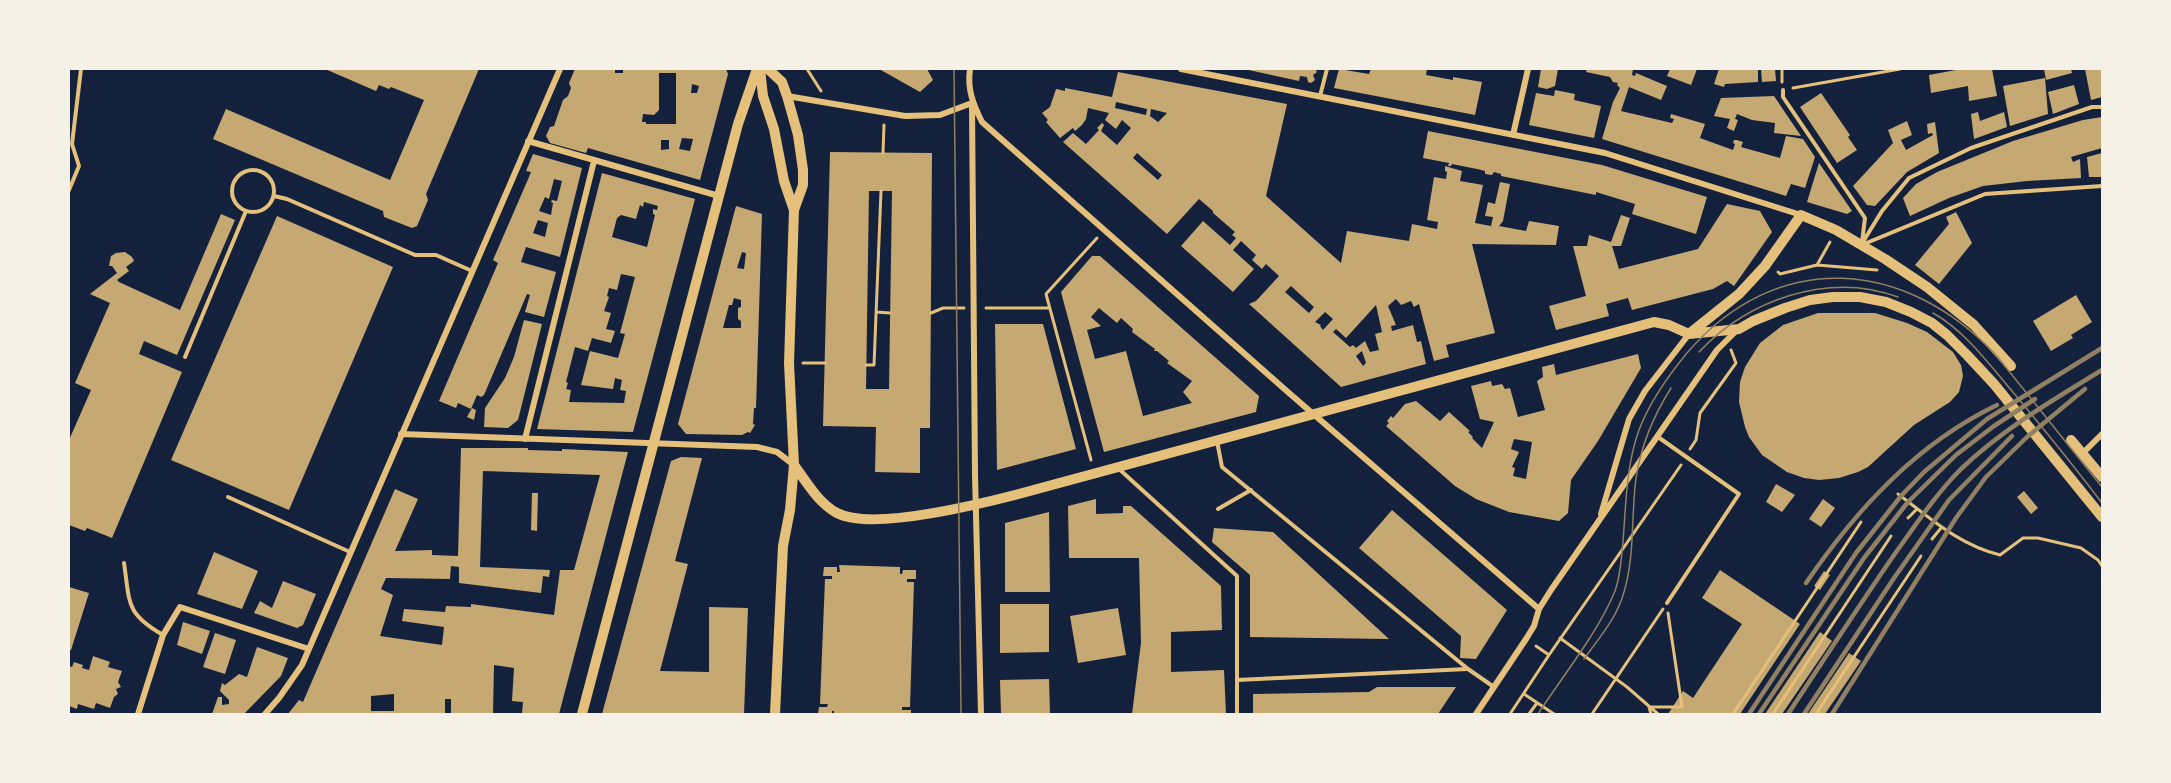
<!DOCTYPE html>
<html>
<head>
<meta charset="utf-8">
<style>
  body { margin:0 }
  #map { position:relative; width:2171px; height:783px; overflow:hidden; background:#14213d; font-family:"Fira Sans Condensed",sans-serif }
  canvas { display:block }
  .frame { position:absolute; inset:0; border:70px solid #f6f1e7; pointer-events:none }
</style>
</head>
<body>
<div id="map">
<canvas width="2171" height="783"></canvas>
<div class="frame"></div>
</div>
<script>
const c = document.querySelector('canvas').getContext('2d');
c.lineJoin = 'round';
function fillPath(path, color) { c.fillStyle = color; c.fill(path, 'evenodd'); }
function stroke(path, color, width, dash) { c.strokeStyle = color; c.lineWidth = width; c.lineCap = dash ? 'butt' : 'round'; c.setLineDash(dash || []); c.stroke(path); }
fillPath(new Path2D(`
  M325,69H479L426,194L428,200L417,226L412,228L384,217L383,211L213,139L226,109L390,180L424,100L391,87L389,89L379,85L376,91Z
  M575,69H615V73H623V69H726L728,74L700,180L588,148L586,153L550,143L546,136L550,127L554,126L563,100L568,96L571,88L569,83ZM659,73H676V124H646V122H642L643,114L654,115L659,110ZM692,84L699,86L697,93H691ZM682,138L693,139L690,151L679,149ZM661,140H669V149L661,150Z
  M879,69H927L933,80L920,92Z
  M1244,69H1315L1317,72L1313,75L1315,80L1311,83L1308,82L1307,77L1300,76L1299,81Z
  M1339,69L1369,74L1371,69H1427L1426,75L1453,80V77L1482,82L1475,115L1334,88Z
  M1541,69H1558L1555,86L1547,89L1538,87Z
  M1587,69H1633L1632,75L1635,76L1636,73L1667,86L1661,100L1629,87L1621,111L1672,123L1674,119L1670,118L1671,114L1705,124L1700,138L1733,150L1735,144L1733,143L1734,140H1737L1743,142L1741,147L1780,158L1786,136L1803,139L1815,157L1805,188L1791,184L1786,196L1602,139L1613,102L1620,88L1617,85L1618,83L1613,82L1610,77L1586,72Z
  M1670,69H1697L1691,85L1667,76Z
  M1719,69H1758V82L1725,84L1724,87L1714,84Z
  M1761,69H1775L1776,81L1762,82Z
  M1961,69H1992L1997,96L1969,101L1968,86L1931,93L1929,75Z
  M2044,69H2071L2072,73L2046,80Z
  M2085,69L2102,70V97L2091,100Z
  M1118,72L1287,104L1266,196L1341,263L1347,231L1409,241L1412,224L1437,229L1438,222L1427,220L1434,177L1446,179L1447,172L1445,171V166L1462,171L1460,181L1483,185L1475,223L1491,226L1493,217L1485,216L1488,202L1495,204L1500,182L1510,184L1503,221L1499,226L1526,231L1529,221L1559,226L1556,245L1472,244L1495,333L1446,345L1449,357L1434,361L1419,304L1414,307L1411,301L1401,305L1396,299L1388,306L1396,325L1391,326L1392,331L1413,325L1417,342L1421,341L1426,364L1341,387L1249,304L1256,301L1279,276L1266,264L1262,269L1252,260L1256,255L1241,241L1233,250L1254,269L1233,292L1181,246L1203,221L1230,245L1236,238L1232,235L1235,232L1213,213V211L1199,199L1167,234L1063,142L1073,133L1086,144L1099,130L1097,128L1102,123L1104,125L1101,131L1117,145L1131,128L1122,120L1116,129L1105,120L1109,113L1088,108L1086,119L1082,125L1075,131L1073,128L1060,138L1046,122L1048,120L1042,113L1050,107L1056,89L1065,91V88L1112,97ZM1116,102L1147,109L1146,115L1115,108ZM1151,109L1167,113L1158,122L1150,116ZM1137,153L1162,175L1158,180L1133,158ZM1291,286L1314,307L1309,313L1285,292ZM1376,305L1382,332L1375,334L1379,350L1370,352L1365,341L1356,348L1353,345L1350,347L1333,332L1336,329L1346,338ZM1325,312L1333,319L1323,330L1320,326L1321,325L1315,322ZM1362,351L1366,363L1363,366L1356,356Z
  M2045,78L2048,114L2010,126L2003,86Z
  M2074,85L2079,104L2053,114L2048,92Z
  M1555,90L1575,94L1574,100L1601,106L1594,138L1529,125L1536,93L1554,96Z
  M1821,93L1850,135L1848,137L1857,150L1837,163L1800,107Z
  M1774,96L1801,136L1774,133L1775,123L1752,120L1737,114L1735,119L1738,120L1734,131L1727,128L1730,119L1714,116L1721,98Z
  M1978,112L1980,121L2004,112L2007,127L1974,139L1971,114Z
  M2102,117V148L2071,157L2073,162L2080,159L2081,178L2027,181L1983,186L1949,198L1910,216L1903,198L1916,184L1937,172L2013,141L2083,120Z
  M1907,121L1912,135L1901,140L1906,150L1933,135L1932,133L1928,134L1927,124L1935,122L1939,153L1907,172L1875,206L1867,205L1853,186L1893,143L1888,130Z
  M1428,131L1602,165L1707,197L1696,234L1632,214L1635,204L1596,192V195L1501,176V174L1494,172L1492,175L1485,174V171L1477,169L1452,164L1451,166H1448L1449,163L1423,158Z
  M830,152L932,153L930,428H920V473L875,472L876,427L823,426ZM869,191H892L889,389H866Z
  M2102,153V177H2089L2087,157Z
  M533,154L582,168L560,257L526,247L521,262L556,272L544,317L525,312L530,295L527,294L484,395L481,397L477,395L471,409L458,403L456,408L439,401L498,263L493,260L529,177L531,172L526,171ZM554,179L562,181L557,201L552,200L551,202L553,203L551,215L539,211L545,197L549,199ZM538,220L548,223L545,237L533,233Z
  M1819,163L1852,211L1847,214L1807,202Z
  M602,173L695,199L633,432L537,429ZM644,202L658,206L657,210L653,209V214L655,215L647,247L612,237L617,218L621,215L636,219L640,205L643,207ZM621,274L635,277L620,333L625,334L618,358L590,351L581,385L613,389L615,378L622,380L620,390L626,391L624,403L569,402L571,390L566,389L568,383L566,382L575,347L588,351L592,338L611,343L615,331L606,329L611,313L604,311L609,297L607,296L609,288L617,290Z
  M1727,204L1760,211L1772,232L1734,286L1727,281L1713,289L1632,310L1628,298L1606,304L1609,316L1556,330L1549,306L1586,296L1573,246H1587L1589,235L1611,242L1621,215L1630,218L1621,246H1612L1619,269L1698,249Z
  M736,206L762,214L756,408H754L753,424L755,425L750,433L748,432L742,435L686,434L678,424ZM742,252L746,253L744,269L737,268ZM734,298L741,300V307L738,308V319L741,321V328H723L729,305H732Z
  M1956,212L1972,243L1939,284L1915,265L1949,224L1946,217Z
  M221,214L235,220L177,355L144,341L139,354L182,372L112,538L87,528L85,531L69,525V440L91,390L75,383L110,303L90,294L117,273L112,266H109L111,256L116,253L125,252L132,257L134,261L126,267L129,271L117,280L119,282L180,310Z
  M277,216L393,267L289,510L171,460Z
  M1092,256H1100L1259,396L1256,412L1104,452L1061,292ZM1099,308L1117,323L1121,318L1133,329L1132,332L1155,349L1154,351H1157L1169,361L1167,363L1192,381L1183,392L1192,403L1143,416L1126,351L1095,359L1087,330L1101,326L1091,317Z
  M2076,295L2092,322L2071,335L2073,338L2051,351L2033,321Z
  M1818,313H1875L1907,323L1927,332L1953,352L1961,365L1963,376L1959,392L1950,402L1914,425L1868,467L1858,472L1839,478L1819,480L1804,478L1787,472L1762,455L1749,437L1745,427L1739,402L1740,382L1745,367L1760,343L1783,325Z
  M524,320L542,324L518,420L508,428L484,427L485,408L505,378L514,357Z
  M995,324H1043L1076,449L997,470Z
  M1638,354L1641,368L1598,441L1571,480L1568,513L1559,521L1509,512L1476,499L1455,486L1386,426L1389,423L1387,421L1391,416L1393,418L1405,404L1416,401L1440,421L1449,412L1470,431L1468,432L1473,437L1472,438L1482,448L1494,422L1480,419L1471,386L1491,381L1492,386L1502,384L1505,389L1510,388L1518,417L1545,410L1537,381L1543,377L1542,367L1554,364L1556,375ZM1514,439L1532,442L1526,479L1513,476L1515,468L1512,467L1519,452L1511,449Z
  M472,408L476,410L474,420L467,417Z
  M461,448H528V450L562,451V449L628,452L559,714H522L523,702L512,701L514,668L494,665L493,714H451V699H445V714H288L299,700L303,702L395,489L418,499L395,551L432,550V555L458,556ZM483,471L600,475L574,570H560L554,615L471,604V607L446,606L445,612L404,609L402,621L444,627L442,645L380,636L393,595L381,589L386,578L450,579L451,566L459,567V583L541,593L543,576L549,577L550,570L480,567ZM394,694V711H371V696Z
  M681,457L702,458L675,561L688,564L660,671L709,672V607L748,608L744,714H602L671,461Z
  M1776,484L1795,495L1782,512L1766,502Z
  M2024,491L2038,508L2031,514L2017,497Z
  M532,493H538L537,531L531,530Z
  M1096,499V514L1123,513V506H1131L1221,586L1222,630L1171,632V672L1224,670L1226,714H1132L1141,643L1139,558H1069L1068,506Z
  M1823,499L1835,508L1821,527L1809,519Z
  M1392,510L1507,610L1476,659L1460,658L1461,636L1359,548Z
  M1049,512L1050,592H1005V523Z
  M1214,528L1273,532L1389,639L1250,637V575L1212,542Z
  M214,552L258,571L242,609L197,594Z
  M839,565L900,567V574H902L903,570H916V579H907V582H914L910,707H902V710H911V714H834V711H832V714H818L819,707H827L828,704H820L825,579H832V576H823L824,567H837V572H840Z
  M1720,570L1800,624L1740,714H1668L1683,691L1693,698L1742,624L1702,598Z
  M1824,571L1830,575L1820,590L1814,586Z
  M283,581L316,594L303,625L297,628L254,613L260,601L272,608Z
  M69,587L89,593L71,650H69Z
  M1000,604H1049V652L1000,653Z
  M1118,608L1126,655L1078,663L1070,616Z
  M183,622L210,631L202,654L177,645Z
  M1820,632L1832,641L1782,714H1765Z
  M215,633L236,640L225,674L203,667Z
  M257,647L288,658L281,676L244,714H212L218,697H222V705L229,704V700L220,691L222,683L225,685L239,674L247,677Z
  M1849,653L1861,661L1825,714H1808Z
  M93,656L110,662L108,667L122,671L118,682L121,687L116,689L118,694L114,697L110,708L96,703L94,709L78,704L77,709L69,706V666L72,667L74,662L83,665L82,668L89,670Z
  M1049,679L1050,714H1001L1000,680Z
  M1377,687H1456L1438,714H1253V694L1369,692Z`), '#c6a872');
stroke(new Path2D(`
  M807,69L821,91
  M1782,69V82
  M1793,88L1900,69
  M883,153L884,125
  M1817,265L1830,242
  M1778,272L1780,274L1817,265L1877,270
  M986,308H1050
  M876,312L890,313
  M931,313L943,308H964
  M803,363H825
  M866,365H874L881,191
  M1690,449L1696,440L1700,413L1736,363L1731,350
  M1091,460L1046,294L1097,238
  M1898,494C1930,518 1959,545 2000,555L2023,538H2038L2081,548L2098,560L2102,566
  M1908,518L1917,509
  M1932,539L1941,528
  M1560,638L1627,687L1658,714
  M1536,646L1549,655L1681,465
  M1524,694L1554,714
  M1510,714L1549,655
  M1529,714L1537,703
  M1592,714L1663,609
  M1651,714L1649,707H1682L1668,613
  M1733,714L1861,522
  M1773,714L1891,536
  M1816,714L1921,556`), '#e5c07b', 3);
stroke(new Path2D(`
  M1783,90V97L1865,218L1862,242
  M1320,96L1327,69
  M232 191a21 21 0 1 1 42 0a21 21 0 1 1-42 0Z
  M69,190L79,166L72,144L81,69
  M274,196L287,199L415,255H436L472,271
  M1864,244L1985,194L2102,186
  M1861,245L1882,211L1909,178L1971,148L2092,107H2102
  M185,357L246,211
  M1658,437L1739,494L1667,603
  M1217,441L1222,467L1468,669L1494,687
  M1119,469L1237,576V714
  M228,497L350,552
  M1218,509L1251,490
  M124,563C130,603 125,613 163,635
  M1237,680L1467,669`), '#e5c07b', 4);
stroke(new Path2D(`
  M970,69C967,89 973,104 982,122L1289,393L1539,609
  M1181,69L1605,153L1801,215
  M787,96L905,116L940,115L972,103
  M972,104L975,475L981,714
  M1513,135L1528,69
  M528,141L719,196
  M401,434L757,447L777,452L794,465
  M525,439L594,161
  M2083,453L2102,434
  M1601,514L1629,419L1645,391L1689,334
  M138,714L163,635L180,607L309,649
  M265,714L279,698L302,665L560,69
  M1476,714L1526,639L1534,626L1539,609L1551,590L1717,350L1736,331`), '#e5c07b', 6);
stroke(new Path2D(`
  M760,69L763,96L774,129L784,181L794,210
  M768,69L782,82L787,96L798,135L803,170V185L794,210L789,363L794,465L790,510L783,546L775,714
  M1689,334L1739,294L1765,266L1801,215L1836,230L1885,259L1927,287L1974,325L2011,366
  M2071,440L2102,477
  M794,465C806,481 818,503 837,513C871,531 976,505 1015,495L1654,322L1669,325L1689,334L1739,329L1753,321L1785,308L1810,300L1833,297H1860L1886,302L1911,312L1932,323L1947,335L1967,355L1994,384L2102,517
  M582,714L738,124L757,69`), '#e5c07b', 10);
stroke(new Path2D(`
  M954,69L961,714
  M1933,313C1965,331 1989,364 2012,391C2043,428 2073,465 2102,503
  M1699,352C1748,300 1828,271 1898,297
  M1584,659C1599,638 1617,618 1624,592C1635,555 1631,516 1636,478C1641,445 1654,415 1671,388
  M1538,714C1562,677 1599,631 1615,591C1621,575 1621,558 1623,542C1626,504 1626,466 1639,430C1650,401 1668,376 1687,353C1777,248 1905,258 1996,355L2102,487`), '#918062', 1.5);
stroke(new Path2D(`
  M1806,583C1856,510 1916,444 1997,405
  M1749,714L1856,553L1901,496L1924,472L1987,419L2102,348
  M1759,714L1864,558L1908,502L1956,455L1994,426L2035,399
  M1788,714C1823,661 1858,607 1894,555C1915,526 1935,495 1961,469C2003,429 2053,400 2102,370
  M1804,714L1894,578L1949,500L2012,436
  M1832,714L1956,518L1986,477L2027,437L2085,389`), '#918062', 4.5);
</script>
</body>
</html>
